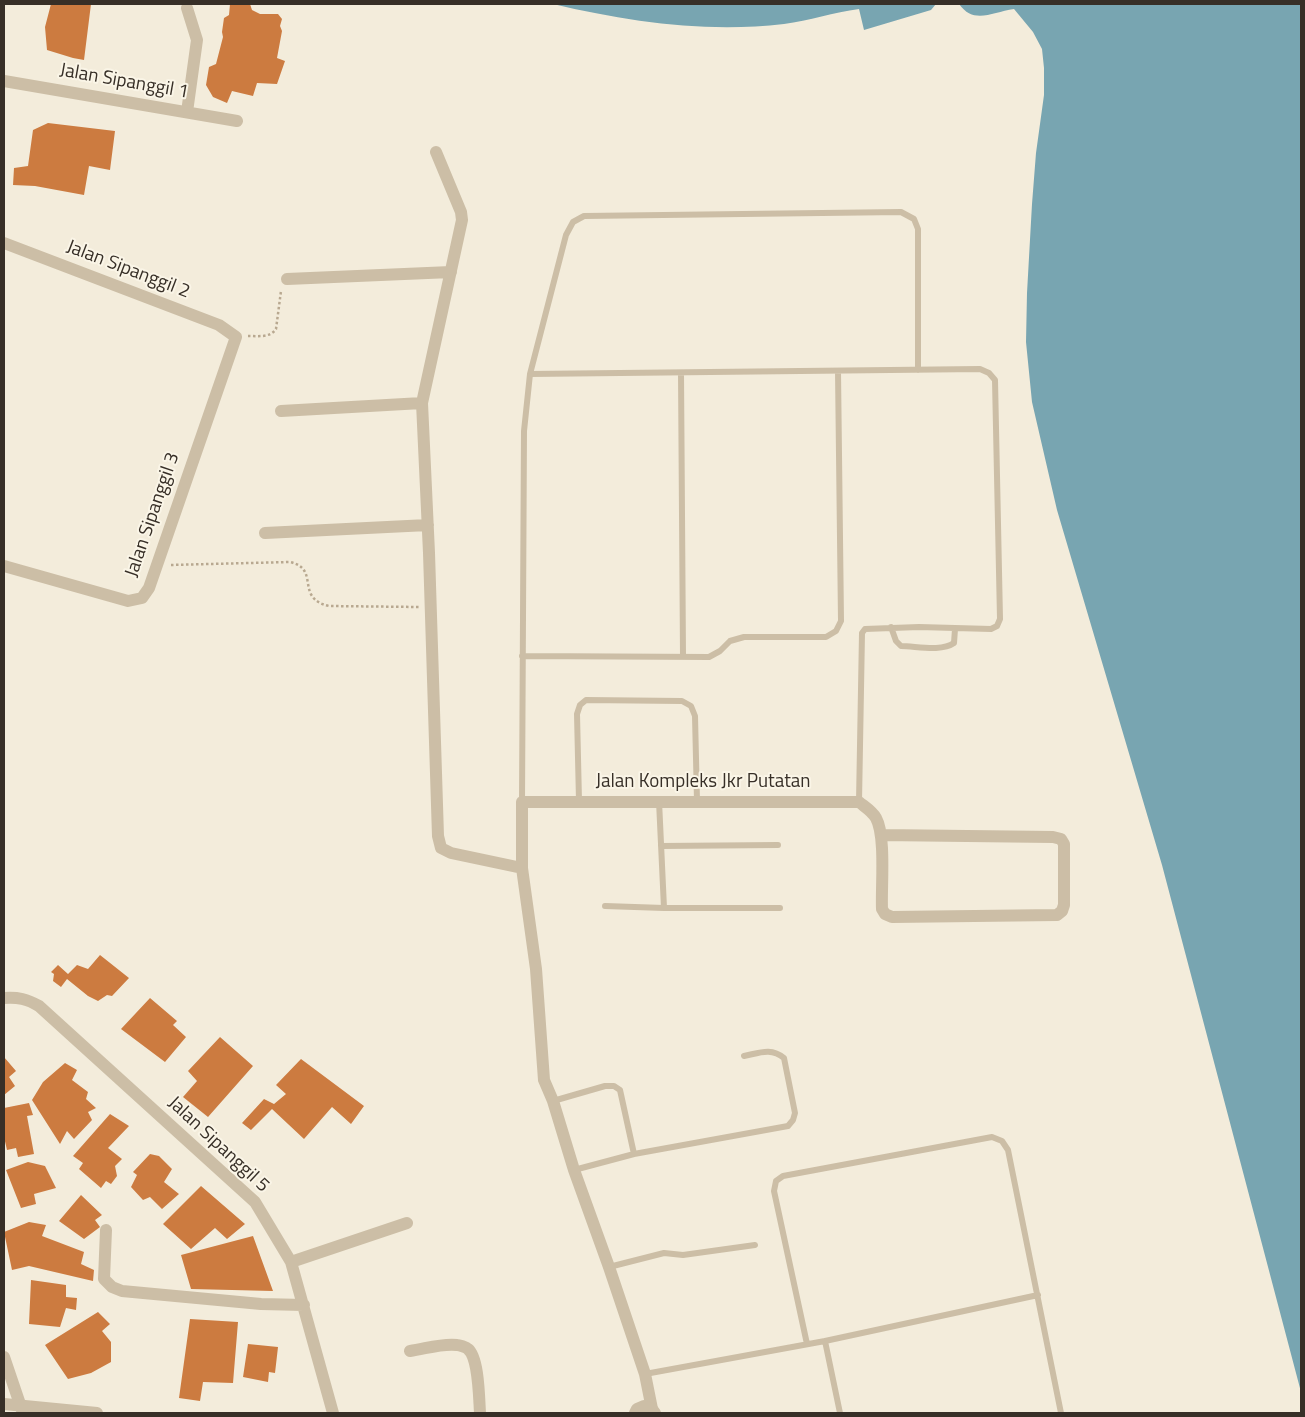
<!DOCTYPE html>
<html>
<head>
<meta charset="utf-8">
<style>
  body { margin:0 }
  #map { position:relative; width:1305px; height:1417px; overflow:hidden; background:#f3ecdb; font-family:"Titillium Web",sans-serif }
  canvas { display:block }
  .frame { position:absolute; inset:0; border:5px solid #372f27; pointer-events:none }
</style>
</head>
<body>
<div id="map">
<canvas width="1305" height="1417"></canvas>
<div class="frame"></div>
</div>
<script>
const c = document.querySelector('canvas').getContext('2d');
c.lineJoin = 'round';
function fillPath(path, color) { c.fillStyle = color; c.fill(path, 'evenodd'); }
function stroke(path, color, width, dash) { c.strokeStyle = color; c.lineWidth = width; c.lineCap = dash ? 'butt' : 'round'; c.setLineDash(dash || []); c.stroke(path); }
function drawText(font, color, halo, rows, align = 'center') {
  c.font = font + ' "Titillium Web",sans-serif'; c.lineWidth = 4; c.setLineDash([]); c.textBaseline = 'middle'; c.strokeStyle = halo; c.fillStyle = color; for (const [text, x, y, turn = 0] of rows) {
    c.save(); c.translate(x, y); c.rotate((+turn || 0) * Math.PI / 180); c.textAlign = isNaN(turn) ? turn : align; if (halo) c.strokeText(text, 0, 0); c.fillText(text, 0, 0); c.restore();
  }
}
fillPath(new Path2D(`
  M553,4H936L931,10L864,30L859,9C834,12 809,21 784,24C706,33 629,22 553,4Z
  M959,4H1301V1392L1162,865L1057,510L1032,402L1026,342L1027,293L1032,204L1036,153L1044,95V68L1042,49L1033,32L1014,9C992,12 974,25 959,4Z`), '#78a5b1');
fillPath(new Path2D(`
  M51,4H91L84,60L73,58L47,50L45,27Z
  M230,4H250L252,10L260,14H278L282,19L280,26L282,31L277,58L285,61L277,84L257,83L253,96L232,91L227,103L213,97L206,85L209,67L216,64L223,37L222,32L224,18L229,15Z
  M48,123L115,131L110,170L89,166L84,195L35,186L13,185L14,168L28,166L33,130Z
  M100,955L129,978L112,996L107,995L98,1001L88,996L67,979L61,987L53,981L54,974L51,972L58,965L68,974L77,965L88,969Z
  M150,998L177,1021L173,1025L186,1037L165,1062L121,1029Z
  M220,1037L253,1066L208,1117L183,1097L197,1081L188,1071Z
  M4,1057L16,1071L9,1077L15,1086L4,1095Z
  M301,1059L364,1106L351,1124L332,1107L304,1139L272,1109L251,1130L242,1123L264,1099L274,1104L286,1094L276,1085Z
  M65,1063L77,1070L72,1080L88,1092L86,1099L96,1108L88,1112L92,1120L74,1139L67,1131L60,1144L32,1100L43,1082Z
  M29,1103L33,1115L27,1116L34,1154L18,1157L16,1148L7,1150L4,1137V1108Z
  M110,1114L129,1126L108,1148L122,1159L115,1166L117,1176L111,1184L106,1181L101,1188L79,1169L83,1163L73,1156Z
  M150,1154L159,1156L172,1169L164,1182L179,1194L162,1209L150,1197L143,1200L131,1187L137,1175L133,1172Z
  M28,1162L45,1166L56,1188L34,1194L36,1204L21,1208L6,1170Z
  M201,1186L245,1224L227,1239L215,1228L191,1249L163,1224Z
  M81,1195L102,1215L95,1220L100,1227L84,1239L59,1221Z
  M29,1222L46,1225L42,1236L84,1252L81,1264L94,1270L93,1281L29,1266L12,1270L4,1232Z
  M253,1236L273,1291L191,1289L181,1255Z
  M31,1280L66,1285V1297L77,1298L76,1310L66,1308L60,1327L29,1324Z
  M98,1312L110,1324L102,1331L111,1342V1362L91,1373L68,1379L45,1345Z
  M190,1319L238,1322L233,1383L203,1382L200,1401L179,1398Z
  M248,1344L278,1347L275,1373L269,1372L268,1382L243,1377Z`), '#cc7b40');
stroke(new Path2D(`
  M248,336C258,336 270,338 276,329L281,291
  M171,565L290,562C321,569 294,598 329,606L419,607`), '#b8a890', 2.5, [2.5, 2.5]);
stroke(new Path2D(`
  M681,373L683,656
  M530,374L980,369L989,373L995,380L1000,619L997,626L991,629L919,627L865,629L862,633L859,802
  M891,627L896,641L901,646C916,646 941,652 954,643L955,629
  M522,656L709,657L720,651L730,641L744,637H826L836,631L841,621L838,371
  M579,801L577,714L580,705L586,700L682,701L691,706L695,716L697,801
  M659,801L664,908H780
  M522,802L524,431L530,374L566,235L573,222L584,216L901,212L914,219L918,229V370
  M661,846L778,845
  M605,906L664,908
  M553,1101L605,1086H614L620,1090L634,1154
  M574,1170L634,1154L788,1126L793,1120L795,1113L784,1058C771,1047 759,1053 744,1056
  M609,1267L664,1253L683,1255L755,1245
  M825,1341L1038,1295
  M807,1344L774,1191L776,1181L783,1176L992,1137L1002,1141L1008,1150L1061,1413
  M645,1374L825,1341L840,1413`), '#ccbea6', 6);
stroke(new Path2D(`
  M4,81L237,121
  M187,112L197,40L187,8
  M436,152L461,212L462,220L422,403L429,553L438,836L441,848L451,853L522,868
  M4,243L219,325L236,337L149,588L142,598L128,601L4,566
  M287,279L451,272
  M281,411L422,403
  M265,533L428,525
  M4,998C18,997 27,999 39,1006L255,1202L291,1262L333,1413
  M106,1230L104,1279L112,1287L122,1291L261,1304L304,1305
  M291,1262L407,1223
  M410,1351C425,1349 442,1343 457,1345C459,1345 466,1347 468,1349C479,1358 479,1399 480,1413
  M4,1357L23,1413
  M652,1409L645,1374L609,1267L574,1170L553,1101L544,1080L536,969L522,868V802H859C865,807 872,811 876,818C886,836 881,887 882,909L885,914L892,917L1057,915L1062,911L1064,905V844L1061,839L1053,837L881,835`), '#ccbea6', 12);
stroke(new Path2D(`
  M4,1404L97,1413
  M635,1413L637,1409L644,1406L652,1409L655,1413`), '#ccbea6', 12);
drawText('19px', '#372f27', '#faf5e7', [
  ["Jalan Sipanggil 1",124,82,10],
  ["Jalan Sipanggil 2",128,270,21],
  ["Jalan Sipanggil 3",153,515,-71],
  ["Jalan Kompleks Jkr Putatan",703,782],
  ["Jalan Sipanggil 5",218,1145,43]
]);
</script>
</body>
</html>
